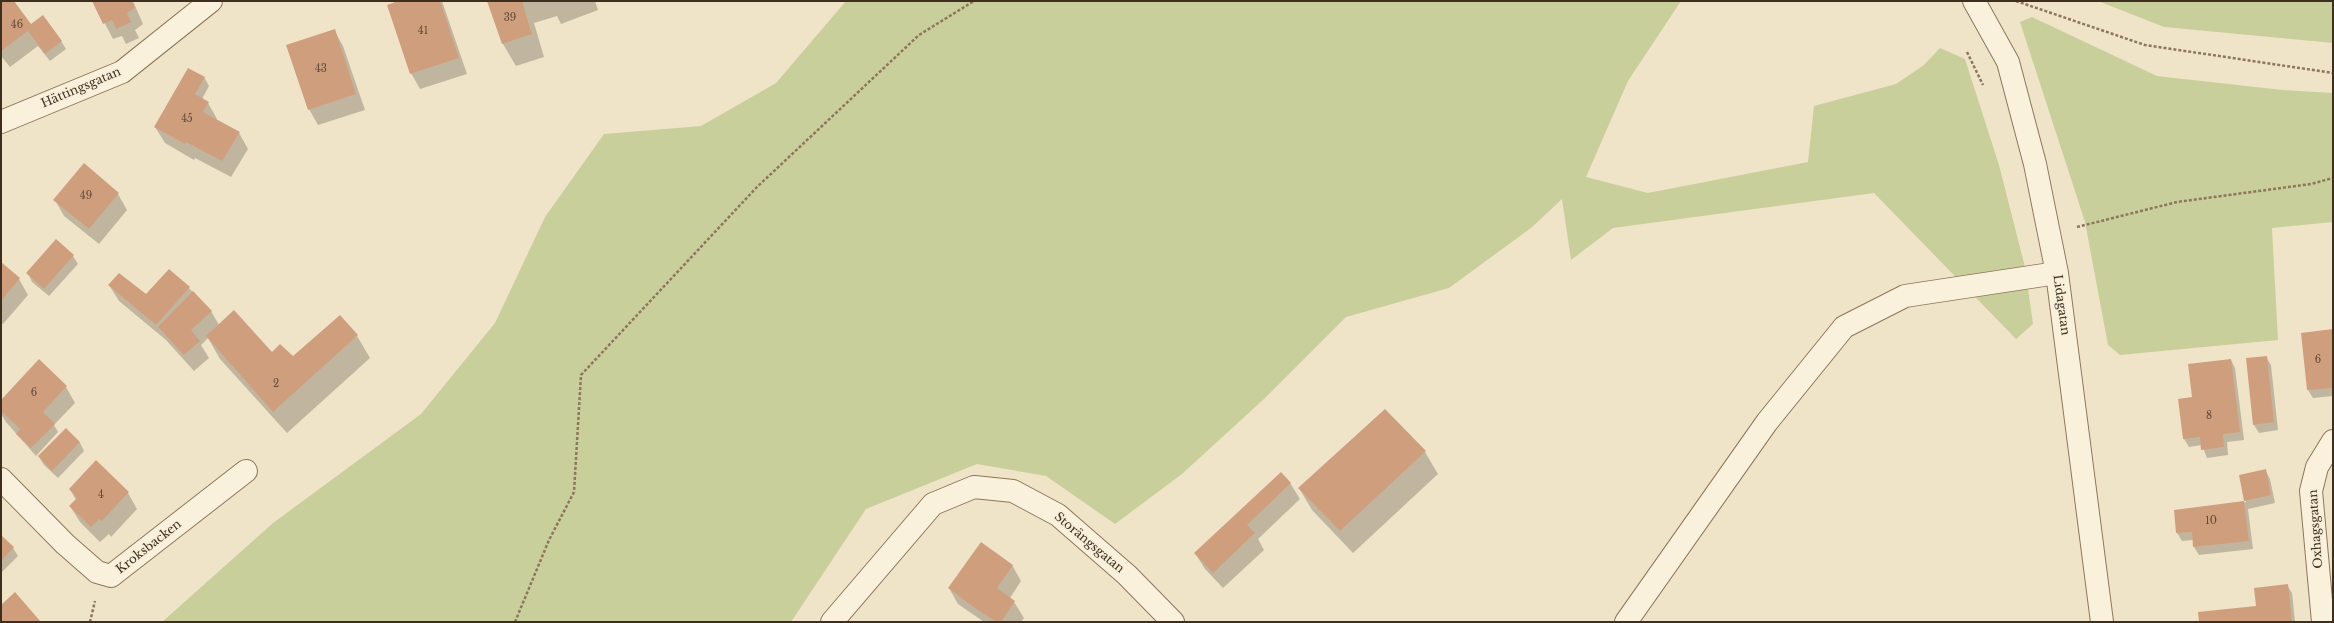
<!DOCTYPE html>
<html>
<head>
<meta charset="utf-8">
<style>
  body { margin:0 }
  #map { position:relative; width:2334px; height:623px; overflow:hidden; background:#f0e4c8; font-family:"Libre Baskerville",serif }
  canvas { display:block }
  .frame { position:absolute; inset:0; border:2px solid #3d2e20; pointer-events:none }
</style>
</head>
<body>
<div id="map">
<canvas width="2334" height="623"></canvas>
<div class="frame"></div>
</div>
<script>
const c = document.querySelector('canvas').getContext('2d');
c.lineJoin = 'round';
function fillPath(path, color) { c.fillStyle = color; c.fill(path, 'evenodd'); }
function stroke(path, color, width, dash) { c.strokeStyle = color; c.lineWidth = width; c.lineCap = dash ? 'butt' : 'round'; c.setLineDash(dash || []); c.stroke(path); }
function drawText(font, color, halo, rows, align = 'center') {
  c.font = font + ' "Libre Baskerville",serif'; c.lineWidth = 3.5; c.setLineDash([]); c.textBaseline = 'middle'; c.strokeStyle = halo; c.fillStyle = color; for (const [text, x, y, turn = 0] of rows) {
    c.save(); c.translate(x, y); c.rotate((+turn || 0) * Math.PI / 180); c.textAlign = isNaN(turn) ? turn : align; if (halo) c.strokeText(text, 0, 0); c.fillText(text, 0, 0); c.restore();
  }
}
fillPath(new Path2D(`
  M846,1H1681L1628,81L1586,177L1648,193L1808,162L1814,106L1896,84L1924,65L1940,48L1965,59L1999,165L2025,267L2033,324L2016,339L1874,193L1613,228L1571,260L1562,199L1531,228L1449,288L1346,317L1264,399L1182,474L1115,524L1046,476L977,464L866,509L791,622H162L273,523L421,414L495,323L545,217L604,134L701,126L776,83Z
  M2098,1H2333V43L2164,27Z
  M2032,17L2157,76L2283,90L2333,93V222L2272,228L2278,340L2120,355L2108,345L2085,222L2020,22Z`), '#c9cf9b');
fillPath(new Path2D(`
  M1,1H13L31,25L61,41L66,49L50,61L38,46L10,67L1,56Z
  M93,1H133L143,24L135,30L139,38L126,44L122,36L113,39Z
  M402,1H442L467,74L420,89L411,73Z
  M488,1H595L598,10L561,24L557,16L534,23L544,57L516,66L503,44Z
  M334,30L343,46L365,110L318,125L309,109Z
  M204,77L209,86L202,99L208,103L217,119L216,120L239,133L248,149L231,177L195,158L194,160L165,143L155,127Z
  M118,194L127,210L99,244L64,216L55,200Z
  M56,241L73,256L78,264L49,296L32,282L28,273Z
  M1,263L19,279L28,295L3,324L1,323Z
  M109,285L146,296L189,288L211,311L219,325L272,354L293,358L357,336L370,358L287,433L220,359L208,338L201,345L209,358L194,371L166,340L119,301Z
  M2333,330V396L2313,398L2308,390L2302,334Z
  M2266,357L2271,365L2278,430L2259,433L2254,425Z
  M2231,360L2235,368L2244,440L2227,442L2228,455L2207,458L2202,445L2189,447L2184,439L2194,398Z
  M39,361L66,387L75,403L54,425L58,432L36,456L6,422L1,414V401Z
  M1385,410L1425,452L1438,474L1353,553L1312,510L1299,488Z
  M66,430L80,443L84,451L58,478L44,465L39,457Z
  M2265,470L2270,479L2275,503L2248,509L2253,549L2199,555L2194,547L2193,540L2182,541L2177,533L2175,511L2246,502L2240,476Z
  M1290,483L1300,499L1258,539L1264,550L1223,588L1205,569L1195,553Z
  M70,489L128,493L137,509L111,537L109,534L100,542L80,522L70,506L76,500Z
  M1,536L13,548L18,556L1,573Z
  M1012,565L1021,581L1010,598L1014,602L1024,618L1021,622H984L958,604L949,588Z
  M2287,585L2292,593L2295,622H2200L2258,611Z`), '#0003');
fillPath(new Path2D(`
  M1,1H14L31,24L43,15L62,41L45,54L28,31L1,51Z
  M92,1H132L135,8L127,13L131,22L116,29L112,20L103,24Z
  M398,1H440L459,58L410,74L387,5Z
  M487,1H522L532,34L502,44Z
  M335,29L356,94L308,110L286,45Z
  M188,68L205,77L195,94L209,102L203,112L240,132L222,161L186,142L185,144L154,127Z
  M84,163L119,193L89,229L53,200Z
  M56,239L74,255L44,289L26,273Z
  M1,262L20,278L1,301Z
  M169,269L190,287L156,325L108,285L119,273L146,294Z
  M193,291L212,311L191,330L200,341L184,355L158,327Z
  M234,310L272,352L280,344L293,356L340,315L358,335L273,412L206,336Z
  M2333,329V388L2307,390L2301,333Z
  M2267,356L2274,422L2253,425L2246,358Z
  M39,359L67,386L43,412L55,424L31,448L16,434L20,429L1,411V400Z
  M2231,359L2240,432L2223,434L2224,447L2201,450L2200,437L2183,439L2178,399L2192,397L2188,364Z
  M1385,409L1426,451L1340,531L1298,488Z
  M66,428L80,442L52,471L38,456Z
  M96,460L129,492L102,521L99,519L91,527L69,506L77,498L69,489Z
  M2266,469L2271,495L2244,501L2239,475Z
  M1281,472L1291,483L1247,525L1255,533L1213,573L1194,553Z
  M2244,501L2249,541L2193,547L2192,532L2176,533L2174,510Z
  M1,535L14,547L1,561Z
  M981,542L1013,565L997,588L1015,601L1001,622H997L979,611L948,588Z
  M2288,584L2292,622H2199L2198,612L2256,606L2254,588Z
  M15,592L41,622H1V605Z`), '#cf9f7d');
const minor = new Path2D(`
  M1974,1L2008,62L2035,164L2057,273L2102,622
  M1,122L122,72L211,1
  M1,479L65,544L97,572L111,576L246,471
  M832,622L933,504L974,487L1013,491L1058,515L1127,575L1173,622
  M1626,622L1767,422L1844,327L1905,296L2057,273
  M2323,622L2311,491L2317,467L2333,441`);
stroke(minor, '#8d765c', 24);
stroke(new Path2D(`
  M2016,1L2145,45L2333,73
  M1967,52L1983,85
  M2077,227L2177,202L2311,184L2333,178
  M90,622L95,601
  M515,622L549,540L574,492L581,375L757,187L919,35L974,1`), '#8d765c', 2.5, [3, 2]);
stroke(minor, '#faf1dc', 22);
drawText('10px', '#624a37', null, [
  ["39",510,18],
  ["46",17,25],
  ["41",423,31],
  ["43",321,69],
  ["45",187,119],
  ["49",86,196],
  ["6",2318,360],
  ["2",276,384],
  ["6",34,393],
  ["8",2209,416],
  ["4",101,495],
  ["10",2211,521]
]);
drawText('12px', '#3d2e20', '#f7eed8', [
  ["Hättingsgatan",81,88,-23],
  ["Lidagatan",2061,305,82],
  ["Oxhagsgatan",2316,529,-94],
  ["Storängsgatan",1089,543,40],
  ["Kroksbacken",149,547,-38]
]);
</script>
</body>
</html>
